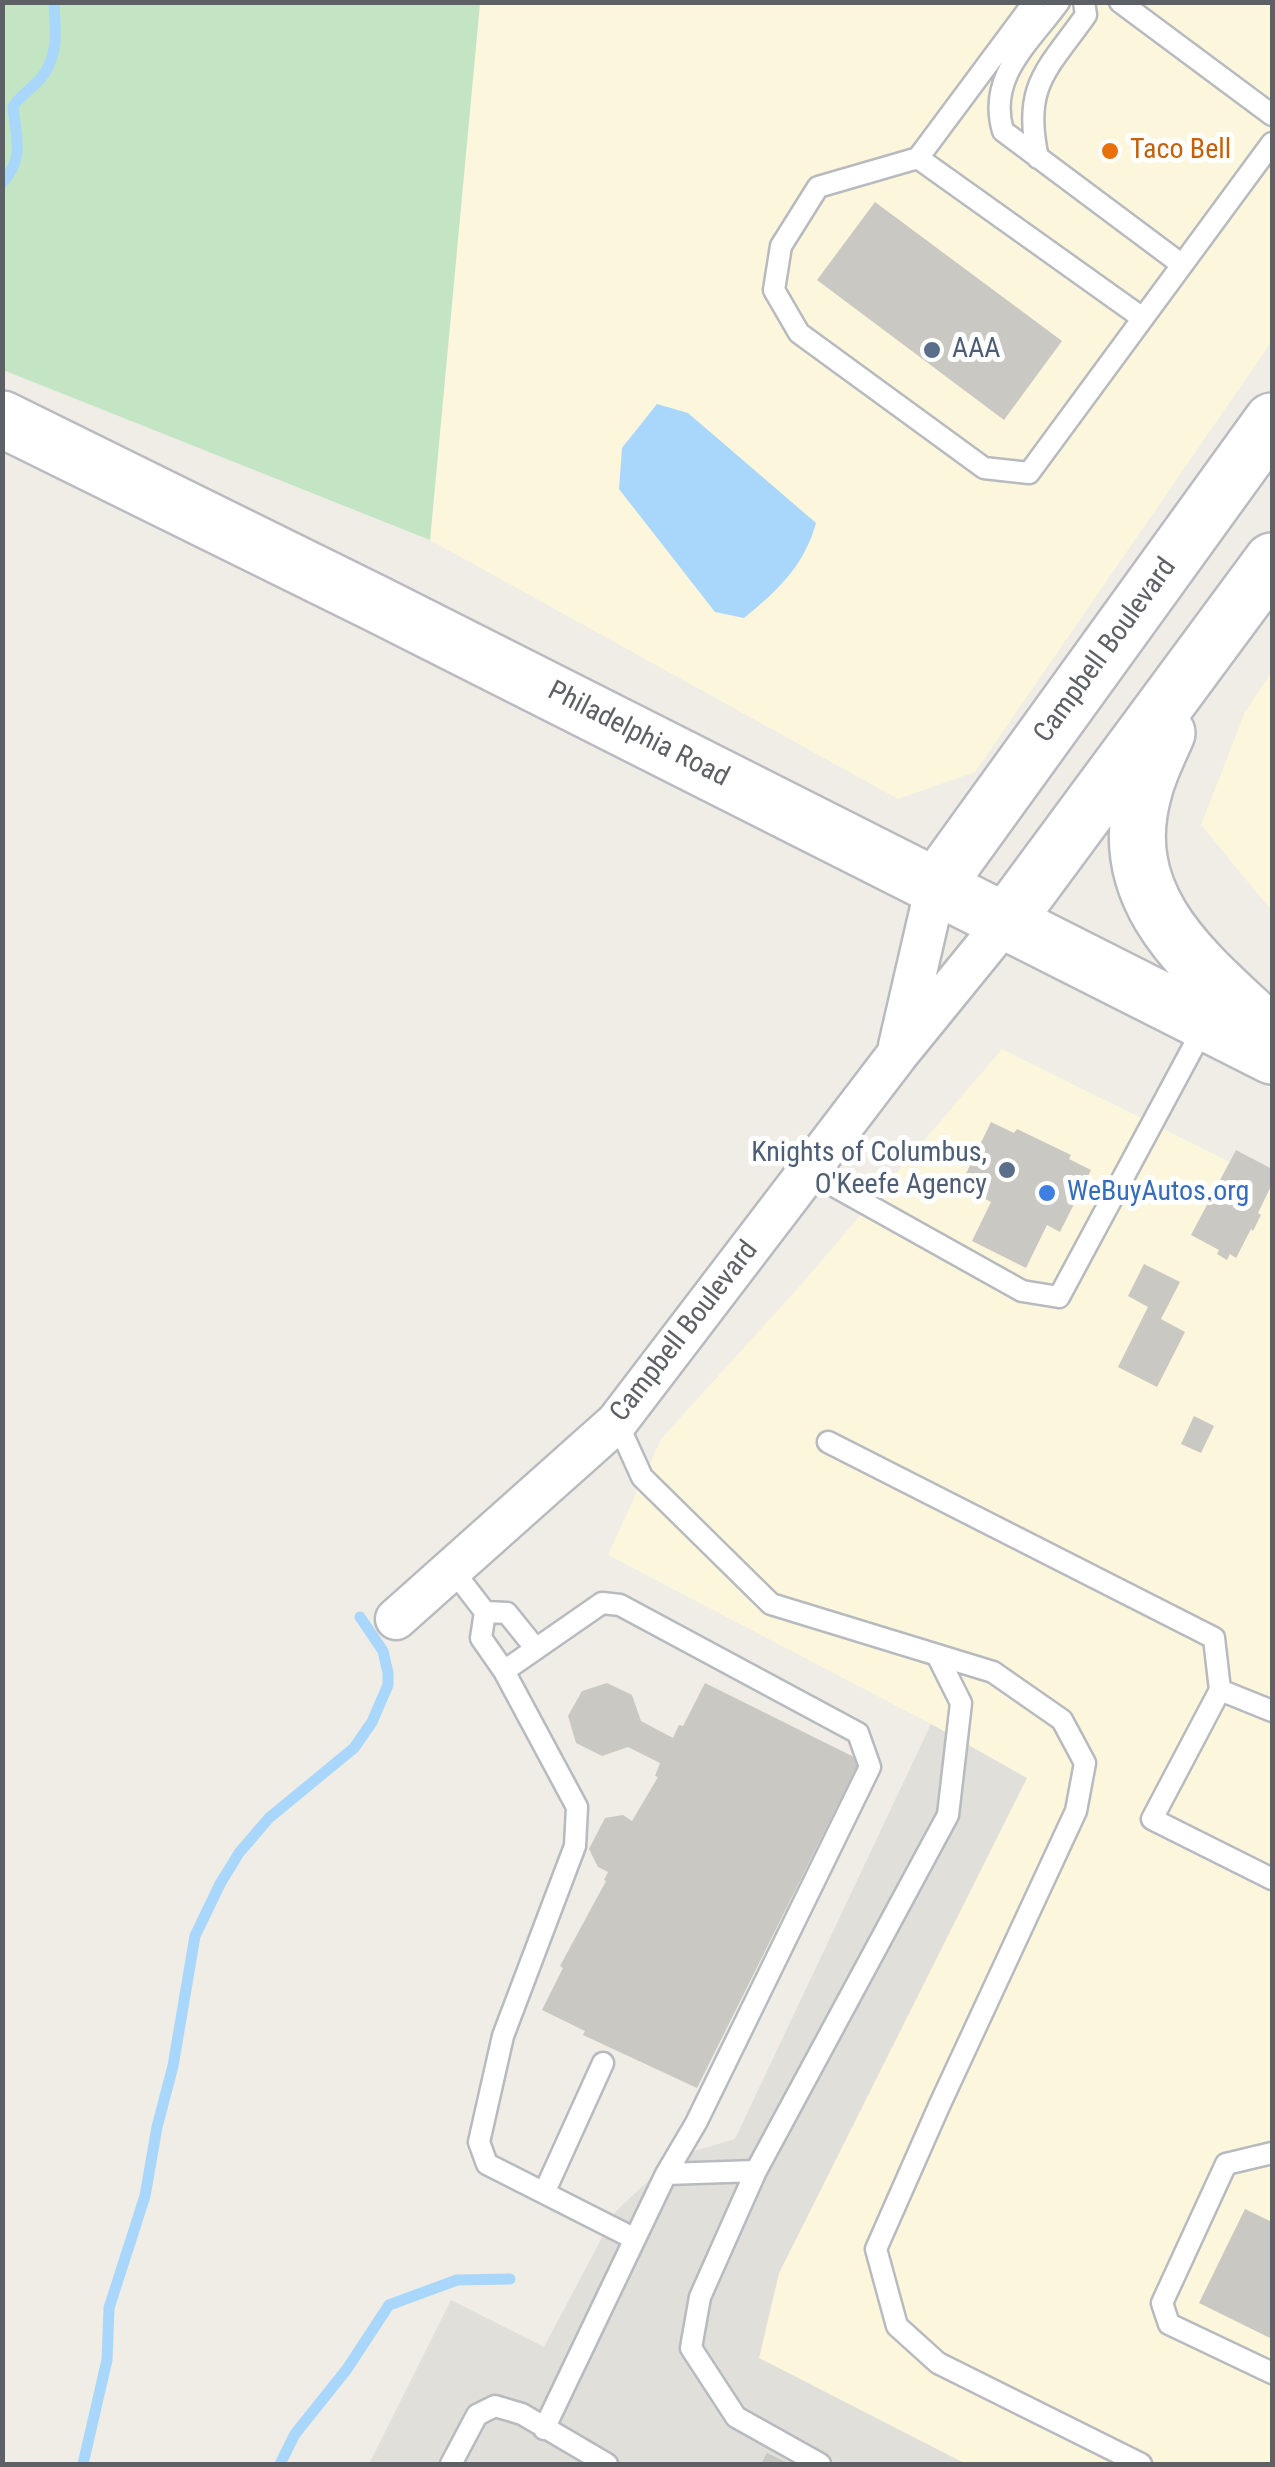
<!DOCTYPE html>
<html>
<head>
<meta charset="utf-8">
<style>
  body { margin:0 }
  #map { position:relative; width:1275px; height:2467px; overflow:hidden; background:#efede5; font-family:"Roboto Condensed",sans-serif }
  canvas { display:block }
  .frame { position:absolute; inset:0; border:5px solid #5d6065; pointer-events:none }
</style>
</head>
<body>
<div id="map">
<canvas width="1275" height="2467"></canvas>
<div class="frame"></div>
</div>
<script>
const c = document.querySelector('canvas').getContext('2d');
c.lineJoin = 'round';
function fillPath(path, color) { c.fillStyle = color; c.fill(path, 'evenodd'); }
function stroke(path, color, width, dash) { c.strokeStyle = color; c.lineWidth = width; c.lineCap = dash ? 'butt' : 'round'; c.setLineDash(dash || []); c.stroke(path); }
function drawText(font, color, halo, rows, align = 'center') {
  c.font = font + ' "Roboto Condensed",sans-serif'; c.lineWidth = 10; c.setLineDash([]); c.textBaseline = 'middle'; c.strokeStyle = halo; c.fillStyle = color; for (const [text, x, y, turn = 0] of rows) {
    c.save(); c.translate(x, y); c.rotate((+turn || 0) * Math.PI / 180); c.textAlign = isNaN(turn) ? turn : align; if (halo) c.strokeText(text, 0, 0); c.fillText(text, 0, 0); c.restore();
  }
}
fillPath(new Path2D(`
  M480,3H1272V341L975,772L898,799L430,540Z
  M1272,671V911L1201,825L1245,712Z
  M1002,1049L1272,1183V2464H966L759,2358L779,2273L1026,1778L931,1724L608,1555L661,1439L799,1287Z`), '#fcf6dc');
fillPath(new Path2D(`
  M931,1724L1027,1778L779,2273L759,2358L966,2464H369L451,2300L544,2347L616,2211L674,2157L735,2139Z`), '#e0dfd9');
fillPath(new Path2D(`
  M2,3H480L430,540L3,370Z`), '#c3e5c4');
fillPath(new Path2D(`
  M657,404L688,413L816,523C804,566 778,590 744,618L715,612L619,489L622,448Z`), '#a9d6fb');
stroke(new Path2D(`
  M2,183C25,159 16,137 13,107C20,95 32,89 41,78C60,54 55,30 54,2
  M83,2464L107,2360L109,2308L145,2196L157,2127L173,2066L195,1936L220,1884L239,1853L269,1818L354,1748L372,1722L388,1685V1673L383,1651L360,1617
  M280,2464L295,2434L347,2369L389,2305L457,2280L510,2279`), '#a9d6fb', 11);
fillPath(new Path2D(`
  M875,202L1062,341L1004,420L817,280Z
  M991,1122L1014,1133L1017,1129L1071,1155L1069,1159L1091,1170L1060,1232L1047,1225L1026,1268L972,1241L991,1202L960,1186Z
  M1236,1150L1272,1169V1184L1258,1213L1261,1215L1253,1231L1251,1229L1236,1258L1230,1254L1227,1260L1217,1254L1219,1250L1191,1235Z
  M1144,1264L1180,1282L1161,1319L1185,1332L1157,1387L1118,1367L1148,1307L1128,1296Z
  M1194,1416L1214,1426L1201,1453L1181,1444Z
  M607,1683L632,1695L641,1721L673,1738L679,1725L683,1726L705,1683L860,1760L697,2088L583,2035L585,2031L542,2010L563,1968L560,1966L606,1881L604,1880L608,1872L598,1867L589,1849L605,1818L623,1815L632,1821L658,1777L655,1776L660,1763L628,1747L602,1756L576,1743L568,1716L582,1691Z
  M1245,2209L1272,2222V2339L1199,2303Z
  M767,2453L790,2464H761Z`), '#cac8c2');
const service = new Path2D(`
  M1034,2L918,158L818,187L781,246L774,290L799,333L984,468L1029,473L1272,143
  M1059,2C1029,43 987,77 1003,131L1181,264
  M1120,2L1272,115
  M918,158L1141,317
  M1038,158C1022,86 1047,70 1086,15L1084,2
  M809,1172L1022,1291L1059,1297L1204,1027
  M617,1422L642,1477L771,1604L993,1672L1062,1720L1085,1763L1076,1811L940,2104L876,2249L897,2326L938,2363L1141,2464
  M828,1442L1214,1638L1220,1690L1272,1711
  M452,1569L485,1612L481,1638L504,1671L577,1807L575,1846L503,2036L479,2142L487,2164L635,2239
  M485,1612L507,1613L536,1649
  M504,1671L602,1603L620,1605L858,1733L870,1767L696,2123L666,2174
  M1220,1690L1152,1819L1272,1879
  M1272,2153L1226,2164L1162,2303L1169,2324L1272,2373
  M544,2193L603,2063
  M544,2429L666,2174L756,2171
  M451,2464L477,2415L495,2406L522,2414L607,2464
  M820,2464L736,2417L691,2348L700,2297L756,2171L948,1815L961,1703L937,1655`);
const minor = new Path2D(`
  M899,1046L936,886
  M396,1619L617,1422L897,1055L1006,921`);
const secondary = new Path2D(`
  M2,419L377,604L1272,1056
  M1167,733C1159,752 1149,771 1144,791C1112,903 1201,967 1272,1035
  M936,886L1272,421
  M1006,921L1272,561`);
stroke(service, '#b7babe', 25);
stroke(minor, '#b7babe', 45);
stroke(secondary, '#b9bbc0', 60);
stroke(service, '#fff', 20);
stroke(minor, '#fff', 40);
stroke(secondary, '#fff', 55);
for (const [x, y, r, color] of [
  [1110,151,10,"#e8710a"],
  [932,350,10,"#5c6f8a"],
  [1007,1170,10,"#5c6f8a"],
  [1047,1193,10,"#3f7fe0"]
]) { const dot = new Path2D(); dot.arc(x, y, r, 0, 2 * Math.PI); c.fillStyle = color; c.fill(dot); stroke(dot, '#fff', 4); }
drawText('28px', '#c56008', '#fff', [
  ["Taco Bell",1130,151]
], 'left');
drawText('28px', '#4e5e75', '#fff', [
  ["AAA",952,350],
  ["Knights of Columbus,",987,1154,"right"],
  ["O'Keefe Agency",987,1186,"right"]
], 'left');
drawText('28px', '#5d6065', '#fff', [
  ["Campbell Boulevard",1106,651,-54],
  ["Philadelphia Road",638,735,27],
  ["Campbell Boulevard",685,1332,-52]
]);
drawText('28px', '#366cbe', '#fff', [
  ["WeBuyAutos.org",1067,1193]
], 'left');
</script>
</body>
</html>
